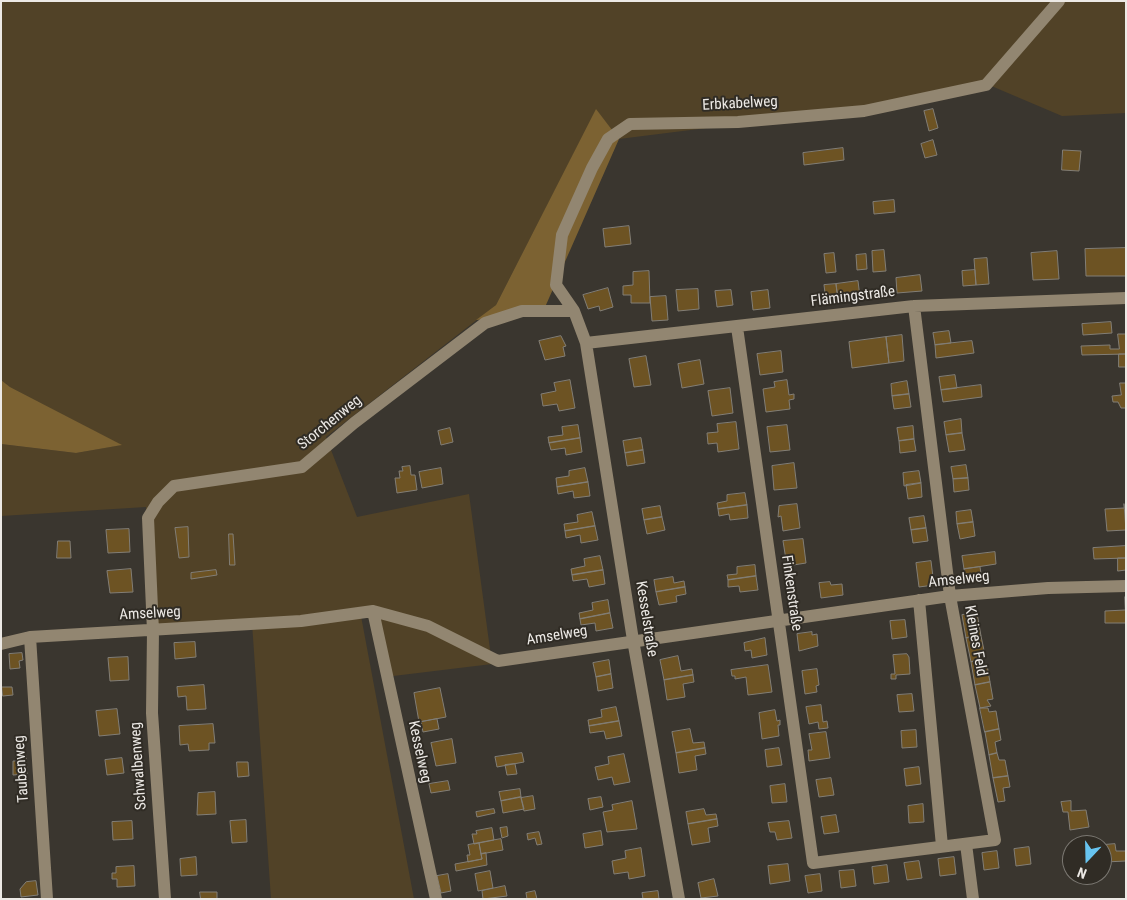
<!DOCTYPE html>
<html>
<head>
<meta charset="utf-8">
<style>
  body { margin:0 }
  #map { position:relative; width:1127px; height:900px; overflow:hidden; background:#3a362f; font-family:"Roboto Condensed",sans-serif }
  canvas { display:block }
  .frame { position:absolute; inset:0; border:2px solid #ece9e5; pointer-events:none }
  .north { position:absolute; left:1062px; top:835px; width:50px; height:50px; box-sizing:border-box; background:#302c25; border:1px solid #7b7872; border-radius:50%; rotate:201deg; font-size:14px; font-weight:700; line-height:20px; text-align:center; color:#ece9e5 }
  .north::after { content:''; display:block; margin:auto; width:18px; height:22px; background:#67c4f0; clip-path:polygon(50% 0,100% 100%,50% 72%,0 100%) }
</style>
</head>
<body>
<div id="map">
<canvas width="1127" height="900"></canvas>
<div class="frame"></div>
<div class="north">N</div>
</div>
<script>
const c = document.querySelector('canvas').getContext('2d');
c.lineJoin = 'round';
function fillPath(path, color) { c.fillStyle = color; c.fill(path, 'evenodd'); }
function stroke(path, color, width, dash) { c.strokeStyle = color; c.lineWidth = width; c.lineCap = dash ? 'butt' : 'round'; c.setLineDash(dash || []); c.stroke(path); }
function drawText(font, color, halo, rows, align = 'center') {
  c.font = font + ' "Roboto Condensed",sans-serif'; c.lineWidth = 4; c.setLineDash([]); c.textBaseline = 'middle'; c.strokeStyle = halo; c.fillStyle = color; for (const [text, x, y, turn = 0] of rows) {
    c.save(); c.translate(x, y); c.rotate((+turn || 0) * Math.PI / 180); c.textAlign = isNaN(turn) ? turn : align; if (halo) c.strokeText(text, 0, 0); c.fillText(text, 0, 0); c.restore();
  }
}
fillPath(new Path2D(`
  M1,1H1126V113L1062,116L982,82L858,109L619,139L596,110L496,305L326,437L357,517L469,494L492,664L385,677L368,616H361L414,899H271L252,623L155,629L146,507L1,516V444L76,453L121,445L10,387L1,380Z`), '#514227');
fillPath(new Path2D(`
  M596,109L619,139L542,314L476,320L496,305Z
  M1,380L10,387L122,445L76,453L1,444Z`), '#7c6232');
const building = new Path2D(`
  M933,109L938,128L929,131L924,111Z
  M933,140L937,155L925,158L921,144Z
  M843,148L844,160L804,165L803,153Z
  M1063,150L1081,151L1079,171L1062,170Z
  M894,200L895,212L874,214L873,202Z
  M629,226L631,244L605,247L603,229Z
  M1126,248V276H1086L1085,249Z
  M884,250L886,271L873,272L872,251Z
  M1057,251L1059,279L1033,280L1031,253Z
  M834,253L836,272L826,273L824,254Z
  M866,254L867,269L857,270L856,255Z
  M987,258L989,284L976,285L974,259Z
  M975,270L976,285L963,286L962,271Z
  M649,271L650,303H631V295H623V286L633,285V272Z
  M920,275L922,291L897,293L896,278Z
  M858,281L860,297L838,300L836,284Z
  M836,284L838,300L826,301L824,285Z
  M608,288L613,307L600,311L599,306L588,309L583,295Z
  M698,289L699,309L678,311L676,290Z
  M731,290L733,305L717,307L715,291Z
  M768,290L770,308L753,310L751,292Z
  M666,296L668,320L652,321L650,297Z
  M1111,322L1112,333L1083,335L1082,324Z
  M949,331L951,343L935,345L933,333Z
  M1118,334H1126V354L1082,355L1081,346L1110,345V349H1119Z
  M902,335L904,361L889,363L886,337Z
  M561,336L566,346L563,347L565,356L545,360L539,341Z
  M886,337L889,363L852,368L849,342Z
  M972,341L974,353L936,358L935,345Z
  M781,351L783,372L760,375L757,354Z
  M1119,354H1126V367H1119Z
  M646,356L651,385L634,387L629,359Z
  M700,360L704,384L682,388L678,364Z
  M955,375L957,388L941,390L939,377Z
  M570,380L575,408L559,411L557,404L543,406L541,394L556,391L554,383Z
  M787,380L789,395L794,394V399L789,400L790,409L766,412L763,389L775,387L774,382Z
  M907,381L909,394L892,396L891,384Z
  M1120,383H1126V408H1121L1118,402H1113L1112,396L1121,395Z
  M981,385L982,397L943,402L941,390Z
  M730,388L733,413L712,416L708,391Z
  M909,394L911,407L894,409L892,396Z
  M961,419L962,433L946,435L944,422Z
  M736,422L739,449L718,452L717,443L708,444L707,433L718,432L717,424Z
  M578,425L580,438L549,443L548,437L563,435L562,427Z
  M787,425L790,450L770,452L767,427Z
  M913,426L914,439L899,441L897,428Z
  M450,428L453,442L441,445L438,431Z
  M962,433L965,450L949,452L946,435Z
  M580,438L582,452L566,455L565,448L551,450L549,443Z
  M641,438L643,450L625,453L623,441Z
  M914,439L916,451L900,453L899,441Z
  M643,450L645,463L627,466L625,453Z
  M794,463L797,488L774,490L772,466Z
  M966,465L968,478L953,479L951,467Z
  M410,466L411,475H415L417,490L397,493L395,478H400L399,471H403L402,467Z
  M441,468L443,484L422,488L419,472Z
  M585,468L588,482L557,487L556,478L569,476V471Z
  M919,471L921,483L904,486L903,473Z
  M968,478L969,490L954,492L953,479Z
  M588,482L590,496L574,498L573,491L558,494L557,487Z
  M921,483L922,497L908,499L906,485Z
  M745,493L747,505L718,509L717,503L727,501V495Z
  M797,504L800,528L783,531L781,516L778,517L779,506Z
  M1124,504L1126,530L1107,531L1105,509L1124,508Z
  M747,505L748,518L730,520L729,514L719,516L718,509Z
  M660,506L662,517L644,520L642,509Z
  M971,510L973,522L957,524L956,512Z
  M592,512L595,526L565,531L564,524L578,522L577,515Z
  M924,516L926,528L911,530L909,518Z
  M662,517L665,530L647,534L644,520Z
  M973,522L975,536L960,539L957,524Z
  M595,526L598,540L581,543L580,535L566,538L565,531Z
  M188,527L189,557L179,558L175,528Z
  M926,528L928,541L913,543L911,530Z
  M129,529L130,552L108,553L106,530Z
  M229,534H233L235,565H230Z
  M803,539L806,563L787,566L783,541Z
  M58,541H70L71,558H57Z
  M1126,546V558L1094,559L1093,548Z
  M995,552L996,564L964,569L962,556Z
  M600,556L603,570L572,575L571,569L585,566L584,559Z
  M1118,558H1126V570L1118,571Z
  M931,561L934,585L919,587L916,563Z
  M755,565L756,576L728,580L727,575L737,574V567Z
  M980,567L982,580L966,582L964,569Z
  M131,569L133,592L110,593L107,571Z
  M216,570L217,575L191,579V573Z
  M603,570L605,584L589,587L587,579L573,581L572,575Z
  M756,576L758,590L740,592L739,586L728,587V580Z
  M673,577L674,583L684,581L685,587L656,592L654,580Z
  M830,582L831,585L842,584L843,595L821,598L819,583Z
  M685,587L686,594L676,596L677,602L659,605L656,592Z
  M1125,597L1126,623H1105V611L1125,610Z
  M608,600L610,613L580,619L579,613L593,610L592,603Z
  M610,613L613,628L596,631L595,623L581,625L580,619Z
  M977,613L981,636L966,638L962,615Z
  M905,620L907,637L892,639L890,621Z
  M812,632V635L817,634L818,646L799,651L797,634Z
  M981,636L985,655L979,660L971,662L966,638Z
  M765,638L767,655L752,658L751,650L745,651L744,643Z
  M195,642L196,657L175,659L174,643Z
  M22,653L23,660L19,661L20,668L10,669L9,654Z
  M907,654L909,657L910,674L896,675V679H891V674H895L893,655Z
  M678,656L681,671L692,669L693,675L664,680L660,660Z
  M128,657L129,680L110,681L108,658Z
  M609,660L611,674L596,677L593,663Z
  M979,660L981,666L987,665L990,682L975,685L971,662Z
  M768,665L772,692L748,695L746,677L735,679V676H732L731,670Z
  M817,669L819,685L816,686L817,692L805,694L802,671Z
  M611,674L613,688L598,691L596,677Z
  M693,675L694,682L683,684L685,697L667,700L664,680Z
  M990,682L993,699L987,700L991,706L980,708L975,685Z
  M204,685L206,709L187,710L186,696L178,697L177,687Z
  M2,687H12L13,695L3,696Z
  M440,688L446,717L419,722L414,693Z
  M912,694L914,711L899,712L897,695Z
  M821,705L823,722L827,721L828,728L819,729L818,722L809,724L806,707Z
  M616,707L619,721L589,726L588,720L602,717L601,710Z
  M980,708H988L989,712L996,711L999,729L985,732Z
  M117,709L120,734L99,736L96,711Z
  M775,710L777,721L780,720V725H778L779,736L762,739L759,713Z
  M437,719L439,729L423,732L421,722Z
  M619,721L622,736L606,739L604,731L590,733L589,726Z
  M213,724L215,743H209V750L189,751L188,744L180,745L179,726Z
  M690,729L693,743L704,742L705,748L676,753L672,732Z
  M999,729L1001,740L995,742L997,753L989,755L985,732Z
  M916,730L917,747L902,748L901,731Z
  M826,732L830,758L809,761L808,750H812L809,734Z
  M452,739L456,763L436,766L431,743Z
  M705,748L706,754L695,756L697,770L679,773L676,753Z
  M779,748L782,765L767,767L765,750Z
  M522,753L524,762L497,767L495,757Z
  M997,753L999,760H1005L1008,776L993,778L989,755Z
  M624,754L630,782L614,785L612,777L598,780L595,767L609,764L608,757Z
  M16,755H26L27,774L13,775V761H16Z
  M122,758L124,773L107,775L105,760Z
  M237,762H248L249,776L238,777Z
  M515,764L517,774L507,775L505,765Z
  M919,767L921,784L906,786L904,769Z
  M1008,776L1010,787L1003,788L1005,801L998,802L993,778Z
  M831,778L834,795L819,797L816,780Z
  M448,781L450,790L431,793L429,784Z
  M785,784L787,802L772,803L770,786Z
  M520,789L521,797L501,801L499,792Z
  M215,792L216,814L197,815L198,793Z
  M533,796L535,809L524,811L521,798Z
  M521,797L524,809L503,813L501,801Z
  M601,797L603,807L590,810L588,799Z
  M632,801L637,829L607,832L603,812L613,810L612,805Z
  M1071,801V811L1086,810L1089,827L1070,830L1068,812H1063L1061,802Z
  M923,804L924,822L909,823L908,806Z
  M494,809L495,813L477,817L476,812Z
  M704,809L706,815L716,814L717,819L688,824L686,812Z
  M836,815L839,832L824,834L821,817Z
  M717,819L718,826L708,828L710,842L692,845L688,824Z
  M246,820L247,842L232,843L230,821Z
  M132,821L133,839L113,840L112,822Z
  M789,821L792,838L777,840L775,832H770L768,823Z
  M507,827L508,836L502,838L500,828Z
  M492,828L494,840L474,844L472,834H477L476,831Z
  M601,831L603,845L585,848L583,834Z
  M539,832L542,844L537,845L535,838L528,840L527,834Z
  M501,839L503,850L481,854L479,843Z
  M479,843L482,859L468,862L467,855H470L468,845Z
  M1115,844L1116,851H1126V861L1105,862L1104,845Z
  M1029,847L1031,864L1016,866L1014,849Z
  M641,848L645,876L629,879L628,872L614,874L612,861L626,858L625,851Z
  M997,851L999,868L984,870L982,853Z
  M486,853L487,865L456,871L455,864L482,859L481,854Z
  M196,857L197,875L181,876L180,859Z
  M954,857L956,874L940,876L938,859Z
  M919,861L922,878L907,880L904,863Z
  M788,864L790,881L770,884L768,866Z
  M887,865L889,882L874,884L872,867Z
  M134,866L135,886L117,887V879H112V873H116V867Z
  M854,870L856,886L841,888L839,871Z
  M490,871L493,888L478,891L475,874Z
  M448,874L451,891L441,893L437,876Z
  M820,874L822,891L808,893L805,876Z
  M714,879L718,896L701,898L698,883Z
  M36,881L38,895L21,897L20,889L26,882Z
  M505,886L507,896L483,899L482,891Z
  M535,891L537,899H527L526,893Z
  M658,891L659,899H643L642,893Z
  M200,892H217V899H201Z`);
fillPath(building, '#6d5323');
stroke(building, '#827e76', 1);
stroke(new Path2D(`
  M737,327L813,863L995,840L950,596L914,306
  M586,343L914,306L1126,298
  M919,600L942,846
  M373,611L436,899
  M30,637L47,899
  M1,644L30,637L301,621L373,611L428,626L498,661L950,596L1048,588L1126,586
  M966,844L973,899
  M165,899L152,713L153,631L148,518L158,502L174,486L302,467L354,423L485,323L522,311H574
  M679,899L633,640L586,343L574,311L556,285L562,235L592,168L608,139L630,124L738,122L864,111L986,85L1059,1`), '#928671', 12);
drawText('15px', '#ece9e5', '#302c25', [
  ["Erbkabelweg",740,104,-3],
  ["Flämingstraße",853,297,-7],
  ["Storchenweg",330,423,-39],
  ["Amselweg",959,580,-6],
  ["Finkenstraße",791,593,82],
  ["Amselweg",150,614,-3],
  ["Kesselstraße",646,619,81],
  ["Amselweg",557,636,-9],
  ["Kleines Feld",975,641,80],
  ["Kesselweg",419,752,78],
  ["Schwalbenweg",139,766,-94],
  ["Taubenweg",22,769,-94]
]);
</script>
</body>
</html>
